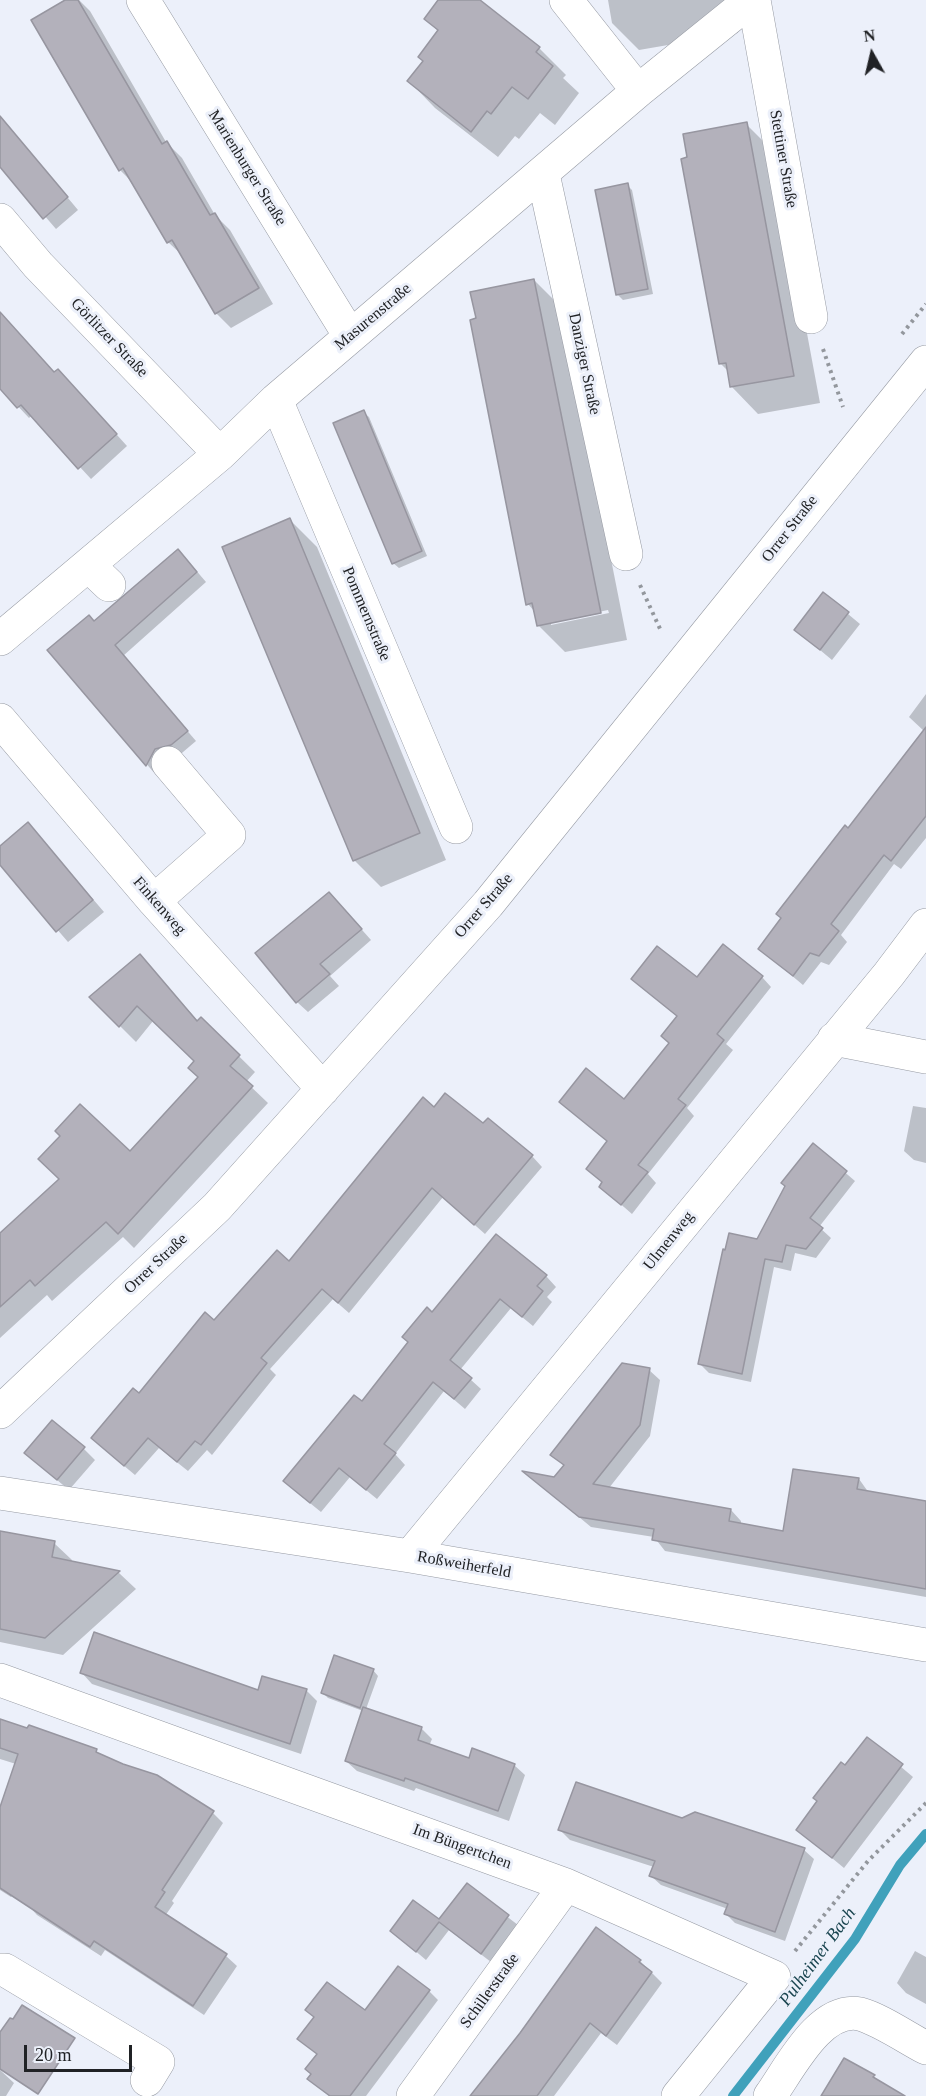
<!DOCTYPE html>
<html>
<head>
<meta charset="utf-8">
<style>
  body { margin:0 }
  #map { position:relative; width:926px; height:2096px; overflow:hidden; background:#ecf0fa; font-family:"Times New Roman",serif }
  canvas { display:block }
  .north { position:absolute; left:842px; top:24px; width:60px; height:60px; -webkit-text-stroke:4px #ecf0fa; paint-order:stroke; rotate:352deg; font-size:16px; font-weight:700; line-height:24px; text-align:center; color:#202225 }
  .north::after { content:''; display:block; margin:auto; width:21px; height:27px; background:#202225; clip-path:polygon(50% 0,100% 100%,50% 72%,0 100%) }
  .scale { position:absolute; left:24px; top:2045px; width:108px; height:27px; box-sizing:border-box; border:3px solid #202225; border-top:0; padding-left:8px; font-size:18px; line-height:21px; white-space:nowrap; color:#202225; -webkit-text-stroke:4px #ecf0fa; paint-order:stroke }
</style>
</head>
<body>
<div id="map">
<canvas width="926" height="2096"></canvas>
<div class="north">N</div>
<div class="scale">20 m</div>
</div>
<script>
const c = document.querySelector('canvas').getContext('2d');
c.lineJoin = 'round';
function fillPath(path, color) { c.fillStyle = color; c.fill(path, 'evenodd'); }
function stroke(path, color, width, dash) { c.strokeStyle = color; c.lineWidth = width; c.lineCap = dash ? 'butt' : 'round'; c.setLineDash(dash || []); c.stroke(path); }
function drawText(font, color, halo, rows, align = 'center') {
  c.font = font + ' "Times New Roman",serif'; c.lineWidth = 6; c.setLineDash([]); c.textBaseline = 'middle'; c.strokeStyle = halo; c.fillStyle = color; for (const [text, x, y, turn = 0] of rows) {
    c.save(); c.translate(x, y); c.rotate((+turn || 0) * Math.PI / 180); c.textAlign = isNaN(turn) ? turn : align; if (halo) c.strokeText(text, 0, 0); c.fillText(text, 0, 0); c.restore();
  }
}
fillPath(new Path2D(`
  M68,0H79L90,11L166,142L182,158L215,215L230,230L273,304L231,328L216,313L183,256L168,242L135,185L120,170Z
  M440,0H477L539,48L566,75L563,78L579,93L555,125L540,113L519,139L515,136L498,157L435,108L409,81L424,62L439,32L426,19Z
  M608,0H732L738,33L639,50L612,23Z
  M746,124L773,151L820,403L758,414L732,387L729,372L720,363Z
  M0,125L17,137L78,210L56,229L0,164Z
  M627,185L632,190L653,294L623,300L618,295Z
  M534,280L561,307L627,640L565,652L538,625L535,612L528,604L477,319ZM608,610L609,613L551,625V622Z
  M0,314L54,373L69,382L127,446L91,479L32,415L29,418L0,387Z
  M363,412L369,417L427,556L399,568L393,563Z
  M290,520L317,547L446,860L381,887L354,860Z
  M188,561L206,582L123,656L196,741L156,775L49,651Z
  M824,594L860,624L832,660L796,630Z
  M926,694V838L901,869L894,864L841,935L847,942L829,965L821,962L803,985L760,949L925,732L909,717Z
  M39,836L104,912L68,942L0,863V848Z
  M339,904L371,940L330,976L339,986L308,1012L297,1002Z
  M140,956L199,1022L201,1019L255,1072L246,1082L268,1103L134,1248L123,1237L52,1301L47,1295L0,1338V1235L130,1153L199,1078L196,1061L153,1021L136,1042L91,997Z
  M762,977L771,987L726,1044L733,1050L687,1108L694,1116L648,1174L656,1183L632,1214L601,1187L604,1184L588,1169L608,1142L561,1102L624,1101L670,1043L678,1017L633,979Z
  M913,1106L926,1108V1163L914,1160L904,1151Z
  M435,1109L484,1125L532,1156L542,1167L485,1234L443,1197L349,1313L333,1299L270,1369L276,1375L212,1455L207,1450L188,1471L159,1448L135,1475L104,1449L139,1395L215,1323L289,1263Z
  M813,1145L855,1181L819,1227L831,1238L816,1258L795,1253L791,1271L774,1267L751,1382L709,1373L700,1364L758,1240Z
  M546,1276L556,1287L547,1297L552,1302L533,1326L511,1308L460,1370L481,1389L465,1409L444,1391L395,1454L405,1465L377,1499L350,1477L321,1512L295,1491L432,1314Z
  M649,1370L660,1380L650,1436L609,1488L731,1510L741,1521V1525L784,1533L859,1479L869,1493L926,1502V1597L665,1551L654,1537L591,1527L527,1474L555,1479L565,1467L552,1454Z
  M83,1448L95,1460L69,1490L38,1464Z
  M0,1532L54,1543L72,1560L71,1563L119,1573L136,1589L63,1655L0,1642Z
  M373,1670L378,1676L366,1709L421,1728L432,1739L429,1746L470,1760L514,1765L525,1775L509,1821L416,1788L414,1791L357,1771L346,1761L363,1711L328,1698L323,1693Z
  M82,1673L259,1692L306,1690L317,1701L301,1754L92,1684Z
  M0,1725L157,1777L213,1813L223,1823L172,1901L174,1903L165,1916L226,1956L237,1966L204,2015L105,1950L101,1956L37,1915L27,1904L31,1875L11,1897L0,1890V1811L16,1764L0,1759Z
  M868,1739L913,1777L844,1868L798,1830Z
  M682,1819L804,1850L814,1859L785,1941L735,1923L726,1914L728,1909L661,1885L651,1876L654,1867L570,1840L560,1830Z
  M467,1886L518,1925L491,1962L449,1930L426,1960L392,1931L440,1922Z
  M596,1929L640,1961L662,1983L617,2045L601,2033L554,2096H473Z
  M915,1951L926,1957V2004L906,1993L897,1983Z
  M429,1991L438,2000L366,2096H329L309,2079L318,2055L299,2039L315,2018L365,2012Z
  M0,2070L14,2083L6,2096H0Z`), '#0003');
stroke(new Path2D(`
  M733,2096L855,1939L900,1865L926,1834`), '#40a1bb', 10);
const building = new Path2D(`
  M65,0H78L162,144L167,141L210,215L215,213L259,288L215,314L172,240L167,243L123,168L119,171L31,20Z
  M438,0H480L540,47L536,52L553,66L528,99L512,87L491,114L487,111L471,132L407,81L423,61L418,57L438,30L424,19Z
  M0,116L68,197L43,219L0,167Z
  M747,122L794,376L730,387L726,363L719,364L681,159L687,157L683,134Z
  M628,183L648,289L616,295L595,190Z
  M534,279L601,613L537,626L532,603L526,605L470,320L476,318L470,292Z
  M0,312L54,372L58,369L117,434L78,469L21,405L17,408L0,389Z
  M364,410L422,551L392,564L333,423Z
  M290,518L420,833L353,861L222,547Z
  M178,549L197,572L115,645L188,731L171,745L155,749L146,766L47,650L89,615L94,621Z
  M823,592L849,612L820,650L794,630Z
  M926,727V816L891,861L884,855L831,924L839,931L819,956L810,953L793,976L758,949L781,918L776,914L845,825L848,828Z
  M28,822L93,900L56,932L0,865V846Z
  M329,892L362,929L320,964L330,974L296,1003L255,953Z
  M723,944L763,976L717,1034L724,1040L678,1099L686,1105L638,1165L648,1172L621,1205L599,1187L602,1182L586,1169L607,1141L559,1102L586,1068L624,1099L669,1043L661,1036L677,1016L631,979L657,946L697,977Z
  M140,954L197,1021L201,1017L240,1055L230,1066L253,1086L118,1234L106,1222L35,1286L30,1280L0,1307V1233L59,1179L38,1159L60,1136L55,1131L80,1104L130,1151L198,1077L188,1068L194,1061L137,1006L119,1027L89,997Z
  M445,1093L483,1123L488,1118L533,1155L474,1225L432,1188L338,1303L322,1289L261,1358L267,1363L201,1445L195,1441L177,1462L148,1438L124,1466L91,1438L133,1388L139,1393L205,1312L214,1320L277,1250L289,1261L423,1097L434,1107Z
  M813,1143L847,1171L810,1218L823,1228L806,1249L786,1245L782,1262L765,1259L742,1374L698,1364L723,1249L725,1250L729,1233L757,1239L785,1186L781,1183Z
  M496,1234L547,1275L537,1286L543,1291L522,1317L500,1299L450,1360L472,1378L454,1399L433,1382L384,1444L396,1453L366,1490L339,1468L310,1503L283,1481L354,1395L362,1401L408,1342L402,1337L427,1307L432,1312Z
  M622,1363L650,1368L640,1425L593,1484L731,1509L729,1521L783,1531L793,1469L859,1478L857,1489L926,1501V1589L652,1540L654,1529L579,1517L522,1471L554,1477L564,1465L550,1455Z
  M52,1420L85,1447L57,1480L24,1453Z
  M0,1531L55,1541L52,1557L120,1571L45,1638L0,1629Z
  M94,1632L258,1690L262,1676L307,1689L290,1744L80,1673Z
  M334,1655L374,1669L360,1708L321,1693Z
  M363,1707L422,1727L418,1740L469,1758L472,1748L515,1764L498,1811L405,1778L404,1781L345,1761Z
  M0,1719L27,1728L29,1725L97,1749L96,1752L123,1764L157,1775L214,1811L162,1890L165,1892L155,1907L227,1954L193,2006L94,1941L90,1947L0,1888V1807L18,1754L0,1748Z
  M867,1737L903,1764L832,1858L796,1830L817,1801L813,1798L841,1762L845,1765Z
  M576,1782L682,1818L695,1812L805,1848L775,1932L724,1914L728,1904L649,1876L655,1861L558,1830Z
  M467,1883L509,1915L481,1954L439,1922L416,1952L390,1931L413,1900L439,1919Z
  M596,1927L641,1960L639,1962L652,1972L606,2036L590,2023L537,2096H470L520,2033Z
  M398,1966L430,1990L350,2096H330L307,2079L311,2074L305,2069L317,2054L297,2039L314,2017L305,2010L327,1982L365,2010Z
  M22,2005L75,2038L38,2094L0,2069V2032L10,2018L13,2019Z
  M844,2058L875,2075L873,2077L905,2096H821Z`);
fillPath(building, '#b3b1bb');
stroke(building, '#9796a0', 1.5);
const minor = new Path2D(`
  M143,0L350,336
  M566,0L638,91
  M754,0L811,317
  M543,174L626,554
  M0,220L38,265L220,454
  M276,400L456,827
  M88,565L109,585
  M0,639L220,454L276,400L638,91L751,0
  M0,720L154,901L323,1089
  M154,901L229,835L168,763
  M834,1039L926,1057
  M0,1412L217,1207L488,904L926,362
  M0,1493L410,1556L926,1645
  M410,1556L889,974L926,925
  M0,1680L566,1885L774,1977L678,2096
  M0,1970H5L158,2062L147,2080
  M413,2096L566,1885
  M770,2096C790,2068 820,2006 860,2014C879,2019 907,2038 926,2048`);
stroke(minor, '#969aa3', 34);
stroke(new Path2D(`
  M902,334L926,304
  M823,349L843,407
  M640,585L661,631
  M795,1951L868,1861L926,1803`), '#93979d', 4, [3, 4.5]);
stroke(minor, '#fff', 33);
drawText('16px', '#202225', '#ecf0fa', [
  ["Stettiner Straße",783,159,80],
  ["Marienburger Straße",247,168,58],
  ["Masurenstraße",373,317,-40],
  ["Görlitzer Straße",109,338,46],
  ["Danziger Straße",584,364,78],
  ["Orrer Straße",790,529,-52],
  ["Pommernstraße",366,614,67],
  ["Finkenweg",159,906,49],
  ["Orrer Straße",484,906,-49],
  ["Ulmenweg",669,1241,-51],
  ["Orrer Straße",156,1264,-43],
  ["Roßweiherfeld",464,1565,10],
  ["Im Büngertchen",462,1847,20],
  ["Schillerstraße",490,1991,-54]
]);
drawText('italic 18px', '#1a4550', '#ecf0fa', [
  ["Pulheimer Bach",818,1957,-54]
]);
</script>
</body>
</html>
